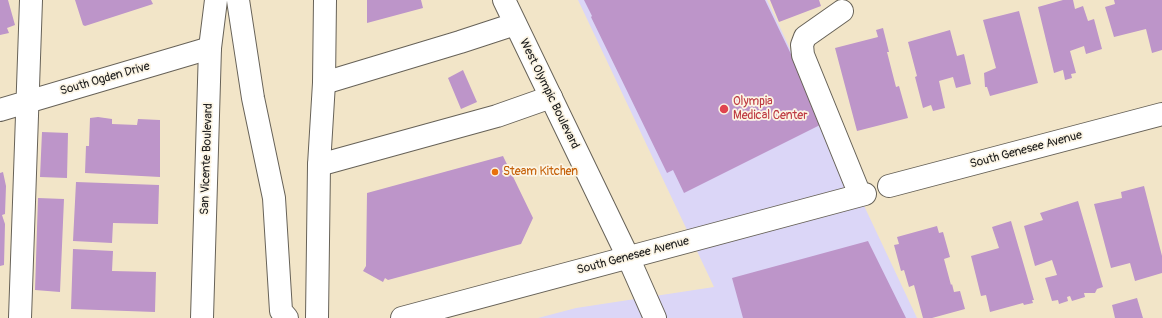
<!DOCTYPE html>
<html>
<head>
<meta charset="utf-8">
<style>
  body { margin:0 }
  canvas { display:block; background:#f2e5c8 }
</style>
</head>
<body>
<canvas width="1162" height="318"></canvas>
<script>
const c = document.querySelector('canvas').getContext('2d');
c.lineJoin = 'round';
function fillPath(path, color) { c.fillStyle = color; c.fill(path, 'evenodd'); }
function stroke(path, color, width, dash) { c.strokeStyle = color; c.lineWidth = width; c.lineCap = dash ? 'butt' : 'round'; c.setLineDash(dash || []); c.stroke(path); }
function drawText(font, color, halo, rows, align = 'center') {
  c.font = font + ' Pangolin,sans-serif'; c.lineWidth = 3.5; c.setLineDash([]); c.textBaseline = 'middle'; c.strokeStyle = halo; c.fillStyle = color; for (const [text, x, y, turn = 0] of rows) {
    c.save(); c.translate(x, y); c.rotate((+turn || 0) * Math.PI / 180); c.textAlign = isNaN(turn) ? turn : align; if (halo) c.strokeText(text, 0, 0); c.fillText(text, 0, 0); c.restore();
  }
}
fillPath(new Path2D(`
  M578,0H767L917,318H538L576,308L714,287Z`), '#dbd6f7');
fillPath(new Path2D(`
  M0,0H8L15,25L7,28L9,33L0,35Z
  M75,0H151L153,4L85,26L83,25Z
  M367,0H421L423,8L367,23Z
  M584,0H765L824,123L684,193L673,170L667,173L591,17L592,16Z
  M770,0H819L821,6L779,22Z
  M1063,0H1073L1075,9L1083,6L1088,21L1094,19L1102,49L1086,54L1084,46L1070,51L1076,73L1071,74L1072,78L1065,80L1063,70L1054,73L1038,7Z
  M1114,0H1162V50L1152,53L1146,29L1114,37L1105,7L1115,4Z
  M1019,11L1038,83L990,96L987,87H985L984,73L996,68L983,20Z
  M883,28L889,52H887L896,87L899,86L908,118L857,131L835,48L878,37L876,30Z
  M950,30L957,56L964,54L971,84L956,88L953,77L939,81L945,108L933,111L931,105L923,108L915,77L917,76L908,42Z
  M463,70L477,102L461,109L448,78Z
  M98,117L112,119V124L137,125L138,119L160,120V177L85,173L86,146H89L90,118Z
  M42,132L68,133L67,178L40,177Z
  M503,156L533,218L521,244L388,280L385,278L383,282L363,271L366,266L367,193Z
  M3,172L6,186L5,214L2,215L5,224L4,265L0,266V173Z
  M76,182L159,185L158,224L113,223L112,243L73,241Z
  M1144,186L1162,256V273L1135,281L1130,263L1111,268L1094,204L1122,198L1121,192Z
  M38,198L64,199L60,292L35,290Z
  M1078,201L1103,287L1097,289L1095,293H1084L1085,297L1072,301L1070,296L1067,297L1068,301L1059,304L1058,300L1052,301L1045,278L1057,275L1052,260L1035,266L1024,226L1043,220L1040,213Z
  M1011,221L1034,300H1032L1033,303L1024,305L1023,303L990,312L986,295L981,296L971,256L999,248L992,227Z
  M937,226L939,233L943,232L950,257L944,259L951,285L952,284L954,292L960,291L965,309L932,318H923L914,285L909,287L904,270L901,271L894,245L899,244L897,237Z
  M868,241L906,318H743L732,278Z
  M73,249L113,251L112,271L156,272L155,312L71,309Z
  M1137,298L1143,318H1115L1112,305Z`), '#bd95c9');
const minor = new Path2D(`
  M842,11L805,37L802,45L803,55L860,195
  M324,83L460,42L515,24
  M0,110L210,48
  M319,165L497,116L551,97
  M889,186L1162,114
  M20,318L31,0
  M402,318L865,194`);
const major = new Path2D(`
  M238,0L253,98L274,198L281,311L287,318
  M504,0L628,257L655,318
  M202,318L210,48L216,0
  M317,318L319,165L324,83L325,0`);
stroke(minor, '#676258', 24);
stroke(major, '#676258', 24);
stroke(minor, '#fff', 22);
stroke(major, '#fff', 22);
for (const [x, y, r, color] of [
  [724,109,5,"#e0444e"],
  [495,172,4,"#e8710a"]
]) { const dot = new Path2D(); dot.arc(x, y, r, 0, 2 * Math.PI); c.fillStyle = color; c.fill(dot); stroke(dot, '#fcf5e5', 1.5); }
drawText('12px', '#1c1c1c', '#fcf5e5', [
  ["South Ogden Drive",105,79,-16],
  ["West Olympic Boulevard",549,94,64],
  ["South Genesee Avenue",1026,150,-15],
  ["San Vicente Boulevard",207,159,-88],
  ["South Genesee Avenue",633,256,-15]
]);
drawText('12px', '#be3a42', '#fcf5e5', [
  ["Olympia",733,102],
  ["Medical Center",733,116]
], 'left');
drawText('12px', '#c56008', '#fcf5e5', [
  ["Steam Kitchen",503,172]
], 'left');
</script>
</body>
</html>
